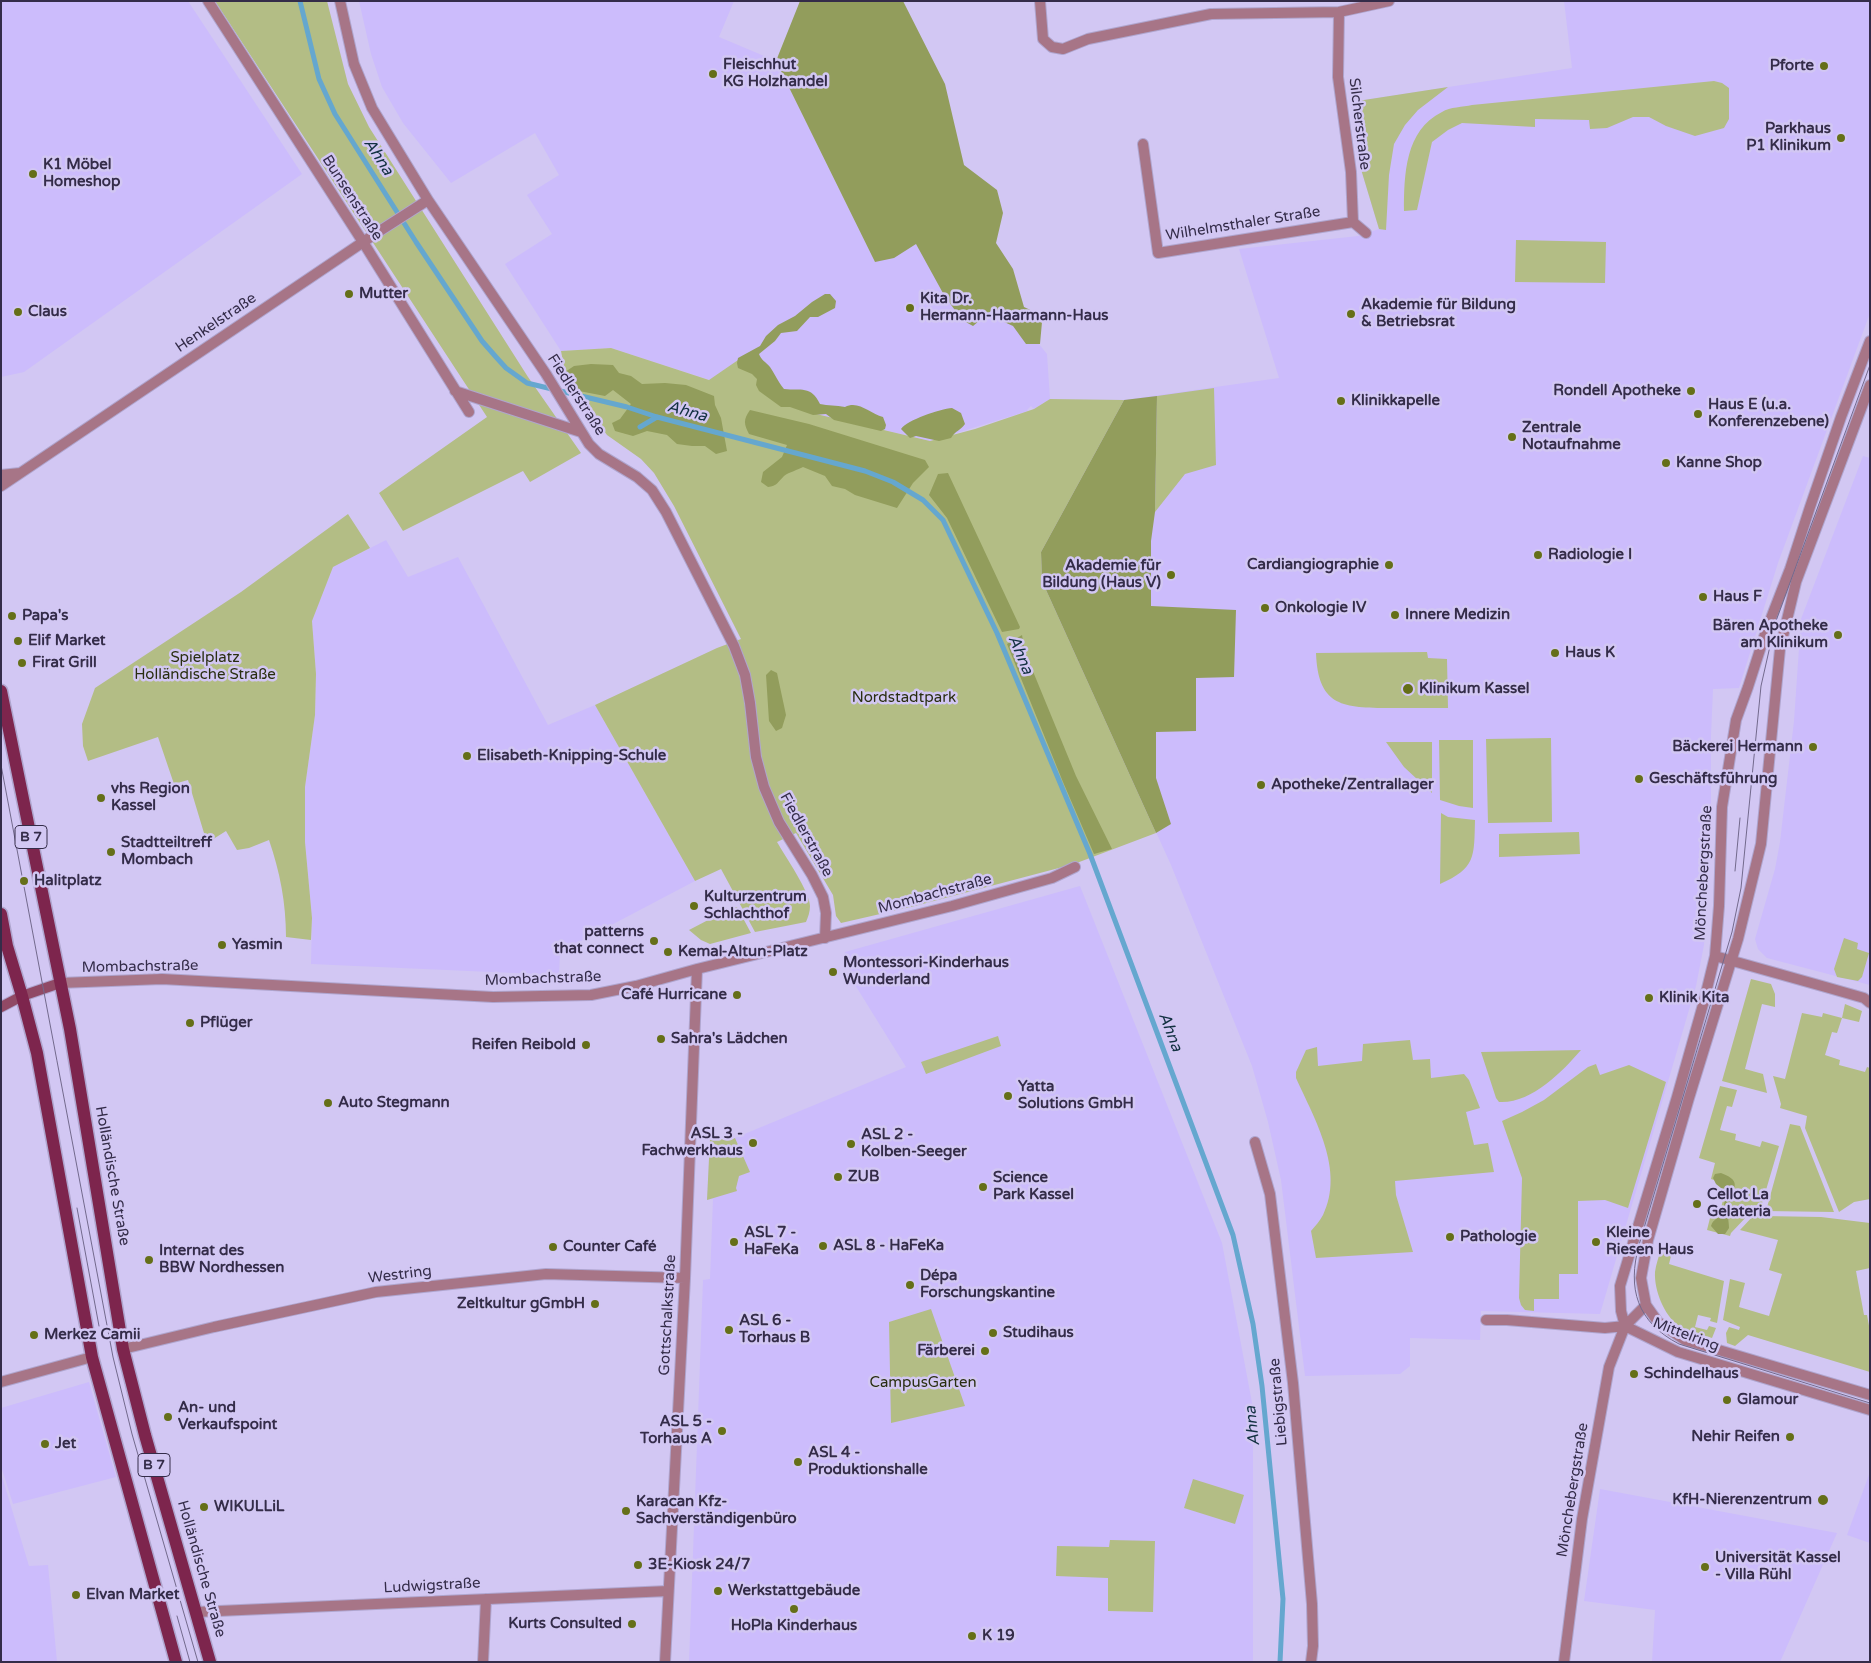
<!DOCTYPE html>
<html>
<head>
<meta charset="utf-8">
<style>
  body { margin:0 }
  #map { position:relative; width:1871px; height:1663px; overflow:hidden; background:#d2c7f3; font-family:"Varela Round",sans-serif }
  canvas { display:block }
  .frame { position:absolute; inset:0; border:2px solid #342c49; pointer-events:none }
</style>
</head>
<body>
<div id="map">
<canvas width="1871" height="1663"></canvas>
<div class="frame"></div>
</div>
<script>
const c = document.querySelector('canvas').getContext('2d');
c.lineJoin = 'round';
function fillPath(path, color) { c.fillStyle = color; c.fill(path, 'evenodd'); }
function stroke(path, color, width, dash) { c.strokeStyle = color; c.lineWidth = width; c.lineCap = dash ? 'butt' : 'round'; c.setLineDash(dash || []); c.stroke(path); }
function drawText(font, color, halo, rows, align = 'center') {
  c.font = font + ' "Varela Round",sans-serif'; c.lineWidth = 5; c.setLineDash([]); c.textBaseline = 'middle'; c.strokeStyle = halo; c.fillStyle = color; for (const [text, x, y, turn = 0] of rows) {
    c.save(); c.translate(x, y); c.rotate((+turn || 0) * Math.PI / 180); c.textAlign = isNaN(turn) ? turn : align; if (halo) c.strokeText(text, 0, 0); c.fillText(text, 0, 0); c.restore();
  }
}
fillPath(new Path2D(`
  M1,1H188L302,174L24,372L1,377Z
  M359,1H734L719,37L776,61L875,262L937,219L1047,354L1050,399L1034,409L1031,406L1027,410L1028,411L930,441L812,413L611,348L561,351L505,264L552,234L527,195L559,175L535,133L451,183L403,123L382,87L371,54Z
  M1564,1H1870V313L1778,563L1739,688L1713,689L1711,735V841L1704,945L1696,986L1600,1314L1481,1311L1480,1340L1410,1338V1366L1400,1374L1305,1376L1281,1180L1268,1122L1252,1066L1171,865L1042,581L1124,400L1279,378L1239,249L1358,236L1379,229L1360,166L1351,102L1572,68Z
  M1863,456L1870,458V985L1767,958L1758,949L1755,939L1775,869L1780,842L1794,721L1801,619Z
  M386,540L408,577L458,557L548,725L595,705L695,881L560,952L559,975L311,964L312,918L305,842V787L315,715L316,674L312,621L333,567Z
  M1080,886L1222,1243L1253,1408V1662H689L703,1280L710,1279L713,1199L707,1200L710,1138L730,1140L906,1067L852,980L845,952Z
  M89,1382L116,1477L13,1504L1,1466V1408Z
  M1870,1472V1543L1847,1535Z
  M1,1473L29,1566L48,1565L57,1662H1Z
  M1600,1489L1837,1533L1780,1662H1652L1655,1610L1584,1601Z`), '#ccbcfc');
fillPath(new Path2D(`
  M215,1H327L348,84L369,127L528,377L581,453L530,482L523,471L403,531L379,493L487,417Z
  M1714,81L1722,83L1729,88V119L1724,128L1695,136L1666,126L1649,117H1633L1607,128L1590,129L1589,120L1535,119V127L1462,123L1448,130L1432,142L1417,210L1404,211C1404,175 1405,130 1442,112C1450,107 1463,107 1472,105Z
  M1448,87L1418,110L1405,125L1394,144L1389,175L1386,230L1379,229L1360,166L1351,102Z
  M1516,240L1606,242L1605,283L1515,282Z
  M611,348L709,380L741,358L812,413L930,441L975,429L1034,409L1050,399L1124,400L1041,552L1042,581L1156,833L1074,864L915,906L841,923L836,916L833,895L796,833L777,842C785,856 810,892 810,906C810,912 808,917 806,922L755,932L721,869L695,881L595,705L717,648L741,639L674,506L654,473L641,459L607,435L588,409L565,372L561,351Z
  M1214,388L1216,465L1185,474L1155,512L1157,396Z
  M348,514L370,548L333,567L312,621L316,674L315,715L305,787V842L312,918L311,940L286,937C286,903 280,872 269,840L249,848L237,850L226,831L207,843L188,780L174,784L158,737L88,761L83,746L82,724L95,688L241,592Z
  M1427,652L1428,658L1447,659L1448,708C1428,708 1407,708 1386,708C1340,708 1318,704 1316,653Z
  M1551,738L1552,822L1488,823L1486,739Z
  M1439,740H1473V808L1459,806L1440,800Z
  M1386,742H1432V793L1404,767Z
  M1441,813L1448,817L1475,820C1474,857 1476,868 1440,884Z
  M1579,832L1580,854L1499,857V834Z
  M733,907H737L751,933L710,944L701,940L689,930Z
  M1844,938L1858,943L1857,949L1869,953L1862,977L1858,981L1837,977L1834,969Z
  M1751,979L1771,984L1775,994V1007L1762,1004L1745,1069L1763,1074L1767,1093L1722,1081Z
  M1845,1004L1862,1011L1859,1022L1842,1018L1837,1033L1832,1032L1825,1055L1840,1060L1839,1065L1865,1072L1867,1067L1870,1068V1199L1854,1202L1839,1212L1805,1128L1807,1116L1780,1108L1781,1104L1773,1076L1785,1079L1802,1013L1822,1017L1823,1013L1842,1018Z
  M998,1036L1001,1046L926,1074L921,1062Z
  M1410,1040L1413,1060L1430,1059L1431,1078L1464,1074L1469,1080L1480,1108L1466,1112L1474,1145L1488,1143L1494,1172L1395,1181L1396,1195L1413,1252L1316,1258L1311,1231C1315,1226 1320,1221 1323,1215C1345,1170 1315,1120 1296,1078V1072L1306,1050L1317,1047L1318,1066L1362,1061L1363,1044Z
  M1581,1050C1562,1072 1531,1104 1499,1102L1496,1098L1481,1052Z
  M1596,1064L1600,1075L1629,1065L1666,1082L1628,1208L1605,1200L1578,1201V1274H1559V1299H1534V1311L1525,1310L1521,1305L1519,1298L1522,1178L1502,1121L1522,1112L1544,1100L1588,1067Z
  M1720,1086L1737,1090L1732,1107L1727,1106L1720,1130L1736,1134L1735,1140L1760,1147L1762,1141L1779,1146L1761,1207L1751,1205L1749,1214L1731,1233L1730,1236L1707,1230L1711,1214L1719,1216L1727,1184L1711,1179L1715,1163L1699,1158Z
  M1790,1124L1800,1126L1834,1212L1766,1211Z
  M710,1138L730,1140L735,1138L750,1172L739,1176L736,1188L737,1191L707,1200Z
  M1754,1215L1764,1217V1216L1821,1217L1870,1223V1268L1856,1271L1864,1315H1867L1870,1331V1372L1748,1335L1735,1346L1727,1343L1726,1333L1729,1327L1739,1330L1740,1327L1723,1320L1730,1279L1745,1283L1739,1307L1769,1316L1782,1274L1769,1270L1778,1240L1740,1230Z
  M1661,1249L1672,1252L1669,1264L1724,1281L1717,1323L1710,1321L1711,1318L1698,1315L1695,1327L1707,1330L1709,1326L1716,1328L1712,1338C1701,1335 1687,1332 1678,1325C1664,1315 1654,1290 1655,1272C1656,1264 1659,1256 1661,1249Z
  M931,1309L965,1406L891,1423L889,1322Z
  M1193,1479L1244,1495L1235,1524L1184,1508Z
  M1110,1540L1155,1541L1153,1612L1108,1611V1578L1056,1576L1057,1546L1109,1547Z`), '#b3bd85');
fillPath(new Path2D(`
  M800,1H903L945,84L964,165L997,190L1003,213L996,243L1013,269L1024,307L1039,314L1042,322L1040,344H1026L1013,326L1002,321L991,311L973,326L962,320L944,295L916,244L894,258L875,262L776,61Z
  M825,294H830L836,301L835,308L818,317H810L797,331L781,333L775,341L759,354C761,360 766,362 770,367C775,374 778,382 784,389C801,391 811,385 820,404C828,406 836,405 845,407C859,400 870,414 883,417L886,425L885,429L881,431L834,420L826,414L813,415L790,407H781L759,391L756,385L757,379L752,374L738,368L737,363L738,358L760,346L766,336L778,325L795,316L812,302Z
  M591,364L613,365L619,373L631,376L642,384L665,383L686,385L714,396L715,405L721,418L727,451L716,454L705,446H692L677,444L667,435L647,431L633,436L615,431L612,423L620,419L631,404L613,390L605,396L579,391L565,372L574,366Z
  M1157,396L1155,512L1151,541V606L1236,610L1234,677L1196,678V731L1156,732V778L1171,824L1156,833L1042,581L1041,552L1124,400Z
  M952,408L961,413L965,424C961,430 955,431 951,438L939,441L916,436L910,438L901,429C907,420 940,409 952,408Z
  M750,410L809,424L925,460L929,467L913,483L897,508L855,495L845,489L832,486L825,476L803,467C798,470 789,472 784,476C778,482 777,486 768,487L761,482L763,472L782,457L787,445L749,434C744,424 743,420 750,410Z
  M948,473L1020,627L1019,629L1002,632L947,518L929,495L938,474Z
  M1022,635L1025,652L1076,776L1112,849L1094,854L1063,782L1007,644Z
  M771,670L777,673L786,715L782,728L776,731L769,721L766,675Z
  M1721,1173C1745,1182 1731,1189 1728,1208C1727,1215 1729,1221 1729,1228L1725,1234H1718L1711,1226C1713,1219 1718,1219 1722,1213C1723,1210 1726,1196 1726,1192L1716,1184L1713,1178L1715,1174Z`), '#929d5c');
stroke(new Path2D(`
  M300,1L319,79L335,114L416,242L482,341L496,357L506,368L527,383L627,407L657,417L865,471L893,482L923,500L943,520L997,633L1090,854L1233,1235L1253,1324L1262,1386L1283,1599L1280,1662
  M640,427L657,417`), '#65a7cf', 5);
const street = new Path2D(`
  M208,1L363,242L469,412
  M340,1L354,64L372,108L428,200L546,374L589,444L599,454L637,477L652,490L666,512L734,646L745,675L750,703L756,757L764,787L779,822L812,875L823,897L826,913L825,938
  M1040,1L1043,39L1052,47L1063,49L1088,39L1211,14L1339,12L1389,1
  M1339,12L1338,77L1351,172L1353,222L1366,233
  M1143,144L1158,253L1353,222
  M1870,385L1796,582L1780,649L1761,844L1738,939L1689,1098L1648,1240L1641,1278L1646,1305L1658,1322L1685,1340L1870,1395
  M455,391L581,432
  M1,475L20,473
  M1,486L375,234L428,200
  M1715,956L1822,986L1864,998L1870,1003
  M60,983L162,979L493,997L591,995L636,986L697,969L952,906L1052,878L1075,867
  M1255,1142L1270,1194L1293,1383L1312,1604L1313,1646L1311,1662
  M1486,1320H1507L1605,1328L1625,1326L1678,1352L1870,1410
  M1625,1326L1621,1311L1620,1286L1677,1097L1704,1001L1715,956L1719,906L1722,807L1736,720L1748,687L1766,631L1790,569L1810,507L1841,417L1870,341
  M123,1349L214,1327L376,1292L546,1274L685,1278
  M1,1382L92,1357
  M196,1612L668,1591
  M483,1662L486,1599
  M665,1662L685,1278L697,969
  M1564,1662L1582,1519L1609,1367L1625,1326L1646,1305`);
const secondary = new Path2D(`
  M1,1007L22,996L60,983`);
const primary = new Path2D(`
  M1,691L70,1029L123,1349L145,1435L210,1662
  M1,914L7,946L22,996L37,1053L92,1357L176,1662`);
stroke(street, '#afa5ce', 12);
stroke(secondary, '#afa5ce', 12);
stroke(primary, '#afa5ce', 15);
stroke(street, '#a77587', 10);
stroke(secondary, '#904965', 10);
stroke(primary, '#7d254d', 12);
stroke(new Path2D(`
  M1775,624L1761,686L1741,888L1732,932L1639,1245C1627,1289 1637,1322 1679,1344L1870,1403
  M1773,629L1870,365
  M1,765L113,1357L132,1434L198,1662
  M1735,871L1740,818
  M77,1208L99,1326
  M177,1616L190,1662`), '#72698c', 1);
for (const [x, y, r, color] of [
  [1824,66,5,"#656f18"],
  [713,74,5,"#656f18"],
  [1841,138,5,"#656f18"],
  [33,174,5,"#656f18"],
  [349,294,5,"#656f18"],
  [910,308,5,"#656f18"],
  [18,312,5,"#656f18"],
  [1351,314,5,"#656f18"],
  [1691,391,5,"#656f18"],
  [1341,401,5,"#656f18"],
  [1698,414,5,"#656f18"],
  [1512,437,5,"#656f18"],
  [1666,463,5,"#656f18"],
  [1538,555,5,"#656f18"],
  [1389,565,5,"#656f18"],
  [1171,575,5,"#656f18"],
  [1703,597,5,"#656f18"],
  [1265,608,5,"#656f18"],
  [1395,615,5,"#656f18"],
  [12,616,5,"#656f18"],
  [1838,635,5,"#656f18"],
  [18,641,5,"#656f18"],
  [1555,653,5,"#656f18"],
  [22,663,5,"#656f18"],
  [1408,689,6,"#656f18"],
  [1813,747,5,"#656f18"],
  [467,756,5,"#656f18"],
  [1639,779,5,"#656f18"],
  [1261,785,5,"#656f18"],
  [101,798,5,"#656f18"],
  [111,852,5,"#656f18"],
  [24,881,5,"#656f18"],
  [694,906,5,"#656f18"],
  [654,941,5,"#656f18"],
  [222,945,5,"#656f18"],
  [668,952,5,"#656f18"],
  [833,972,5,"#656f18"],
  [737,995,5,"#656f18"],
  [1649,998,5,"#656f18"],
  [190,1023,5,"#656f18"],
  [661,1039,5,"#656f18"],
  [586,1045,5,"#656f18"],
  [1008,1096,5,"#656f18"],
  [328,1103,5,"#656f18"],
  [753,1143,5,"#656f18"],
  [851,1144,5,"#656f18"],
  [838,1177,5,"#656f18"],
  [983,1187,5,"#656f18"],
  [1697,1204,5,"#656f18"],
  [1450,1237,5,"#656f18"],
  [734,1242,5,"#656f18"],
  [1596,1242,5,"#656f18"],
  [823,1246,5,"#656f18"],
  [553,1247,5,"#656f18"],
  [149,1260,5,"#656f18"],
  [910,1285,5,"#656f18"],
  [595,1304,5,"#656f18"],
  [729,1330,5,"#656f18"],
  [993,1333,5,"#656f18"],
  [34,1335,5,"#656f18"],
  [985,1351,5,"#656f18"],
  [1634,1374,5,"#656f18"],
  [1727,1400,5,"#656f18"],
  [168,1417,5,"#656f18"],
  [722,1431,5,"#656f18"],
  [1790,1437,5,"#656f18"],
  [45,1444,5,"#656f18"],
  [798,1462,5,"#656f18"],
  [1823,1500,6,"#656f18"],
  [204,1507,5,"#656f18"],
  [626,1511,5,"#656f18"],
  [638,1565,5,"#656f18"],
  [1705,1567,5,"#656f18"],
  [718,1591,5,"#656f18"],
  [76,1595,5,"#656f18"],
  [794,1609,5,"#656f18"],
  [632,1624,5,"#656f18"],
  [972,1636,5,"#656f18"]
]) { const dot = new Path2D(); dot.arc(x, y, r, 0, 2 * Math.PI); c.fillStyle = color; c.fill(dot); stroke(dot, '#d2c7f3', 2); }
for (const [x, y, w] of [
  [31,837,32],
  [154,1465,32]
]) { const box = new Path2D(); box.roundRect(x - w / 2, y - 11.5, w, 23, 4); c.fillStyle = '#d2c7f3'; c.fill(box); stroke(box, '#342c49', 1); }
drawText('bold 14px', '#342c49', null, [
  ["B 7",31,837],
  ["B 7",154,1465]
]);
drawText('bold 15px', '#342c49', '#d2c7f3', [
  ["Fleischhut",723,65],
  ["KG Holzhandel",723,82],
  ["Pforte",1814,66,"right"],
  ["Parkhaus",1831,129,"right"],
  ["P1 Klinikum",1831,146,"right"],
  ["K1 Möbel",43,165],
  ["Homeshop",43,182],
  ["Mutter",359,294],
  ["Kita Dr.",920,299],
  ["Hermann-Haarmann-Haus",920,316],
  ["Akademie für Bildung",1361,305],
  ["& Betriebsrat",1361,322],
  ["Claus",28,312],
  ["Rondell Apotheke",1681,391,"right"],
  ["Klinikkapelle",1351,401],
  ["Haus E (u.a.",1708,405],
  ["Konferenzebene)",1708,422],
  ["Zentrale",1522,428],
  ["Notaufnahme",1522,445],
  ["Kanne Shop",1676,463],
  ["Radiologie I",1548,555],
  ["Cardiangiographie",1379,565,"right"],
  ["Akademie für",1161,566,"right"],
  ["Bildung (Haus V)",1161,583,"right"],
  ["Haus F",1713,597],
  ["Onkologie IV",1275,608],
  ["Innere Medizin",1405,615],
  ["Papa's",22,616],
  ["Bären Apotheke",1828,626,"right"],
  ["am Klinikum",1828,643,"right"],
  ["Elif Market",28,641],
  ["Haus K",1565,653],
  ["Firat Grill",32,663],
  ["Klinikum Kassel",1419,689],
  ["Bäckerei Hermann",1803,747,"right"],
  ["Elisabeth-Knipping-Schule",477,756],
  ["Geschäftsführung",1649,779],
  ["Apotheke/Zentrallager",1271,785],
  ["vhs Region",111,789],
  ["Kassel",111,806],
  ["Stadtteiltreff",121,843],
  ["Mombach",121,860],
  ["Halitplatz",34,881],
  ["Kulturzentrum",704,897],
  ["Schlachthof",704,914],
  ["patterns",644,932,"right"],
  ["that connect",644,949,"right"],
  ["Yasmin",232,945],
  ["Kemal-Altun-Platz",678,952],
  ["Montessori-Kinderhaus",843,963],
  ["Wunderland",843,980],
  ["Café Hurricane",727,995,"right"],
  ["Klinik Kita",1659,998],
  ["Pflüger",200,1023],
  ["Sahra's Lädchen",671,1039],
  ["Reifen Reibold",576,1045,"right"],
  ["Yatta",1018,1087],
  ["Solutions GmbH",1018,1104],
  ["Auto Stegmann",338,1103],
  ["ASL 3 -",743,1134,"right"],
  ["Fachwerkhaus",743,1151,"right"],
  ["ASL 2 -",861,1135],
  ["Kolben-Seeger",861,1152],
  ["ZUB",848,1177],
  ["Science",993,1178],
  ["Park Kassel",993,1195],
  ["Cellot La",1707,1195],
  ["Gelateria",1707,1212],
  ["ASL 7 -",744,1233],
  ["HaFeKa",744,1250],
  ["Kleine",1606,1233],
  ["Riesen Haus",1606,1250],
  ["Pathologie",1460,1237],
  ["ASL 8 - HaFeKa",833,1246],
  ["Counter Café",563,1247],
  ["Internat des",159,1251],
  ["BBW Nordhessen",159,1268],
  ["Dépa",920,1276],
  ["Forschungskantine",920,1293],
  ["Zeltkultur gGmbH",585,1304,"right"],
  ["ASL 6 -",739,1321],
  ["Torhaus B",739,1338],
  ["Studihaus",1003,1333],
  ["Merkez Camii",44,1335],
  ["Färberei",975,1351,"right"],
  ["Schindelhaus",1644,1374],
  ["Glamour",1737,1400],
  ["An- und",178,1408],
  ["Verkaufspoint",178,1425],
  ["ASL 5 -",712,1422,"right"],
  ["Torhaus A",712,1439,"right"],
  ["Nehir Reifen",1780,1437,"right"],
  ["Jet",55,1444],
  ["ASL 4 -",808,1453],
  ["Produktionshalle",808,1470],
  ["KfH-Nierenzentrum",1812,1500,"right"],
  ["Karacan Kfz-",636,1502],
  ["Sachverständigenbüro",636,1519],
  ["WIKULLiL",214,1507],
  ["Universität Kassel",1715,1558],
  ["- Villa Rühl",1715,1575],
  ["3E-Kiosk 24/7",648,1565],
  ["Werkstattgebäude",728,1591],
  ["Elvan Market",86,1595],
  ["Kurts Consulted",622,1624,"right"],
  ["HoPla Kinderhaus",794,1626,"center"],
  ["K 19",982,1636]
], 'left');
drawText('15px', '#342c49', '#d2c7f3', [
  ["Silcherstraße",1359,124,83],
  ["Bunsenstraße",352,198,57],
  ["Wilhelmsthaler Straße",1243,224,-9],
  ["Henkelstraße",216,323,-34],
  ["Fiedlerstraße",576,395,57],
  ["Fiedlerstraße",806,835,61],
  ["Mönchebergstraße",1704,873,-87],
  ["Mombachstraße",935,894,-15],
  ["Mombachstraße",140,967,-1],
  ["Mombachstraße",543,979,-2],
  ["Holländische Straße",112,1176,80],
  ["Westring",400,1275,-7],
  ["Gottschalkstraße",668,1315,-87],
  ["Mittelring",1686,1335,21],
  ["Liebigstraße",1279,1402,-95],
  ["Mönchebergstraße",1573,1490,-81],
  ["Holländische Straße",201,1569,74],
  ["Ludwigstraße",432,1586,-3]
]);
drawText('15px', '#292e10', '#d2c7f3', [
  ["Spielplatz",205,658],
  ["Holländische Straße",205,675],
  ["Nordstadtpark",904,698],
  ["CampusGarten",923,1383]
]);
drawText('italic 16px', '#123041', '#d2c7f3', [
  ["Ahna",378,157,57],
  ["Ahna",687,412,15],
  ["Ahna",1020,655,67],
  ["Ahna",1170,1032,69],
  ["Ahna",1253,1426,-96]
]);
</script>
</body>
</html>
